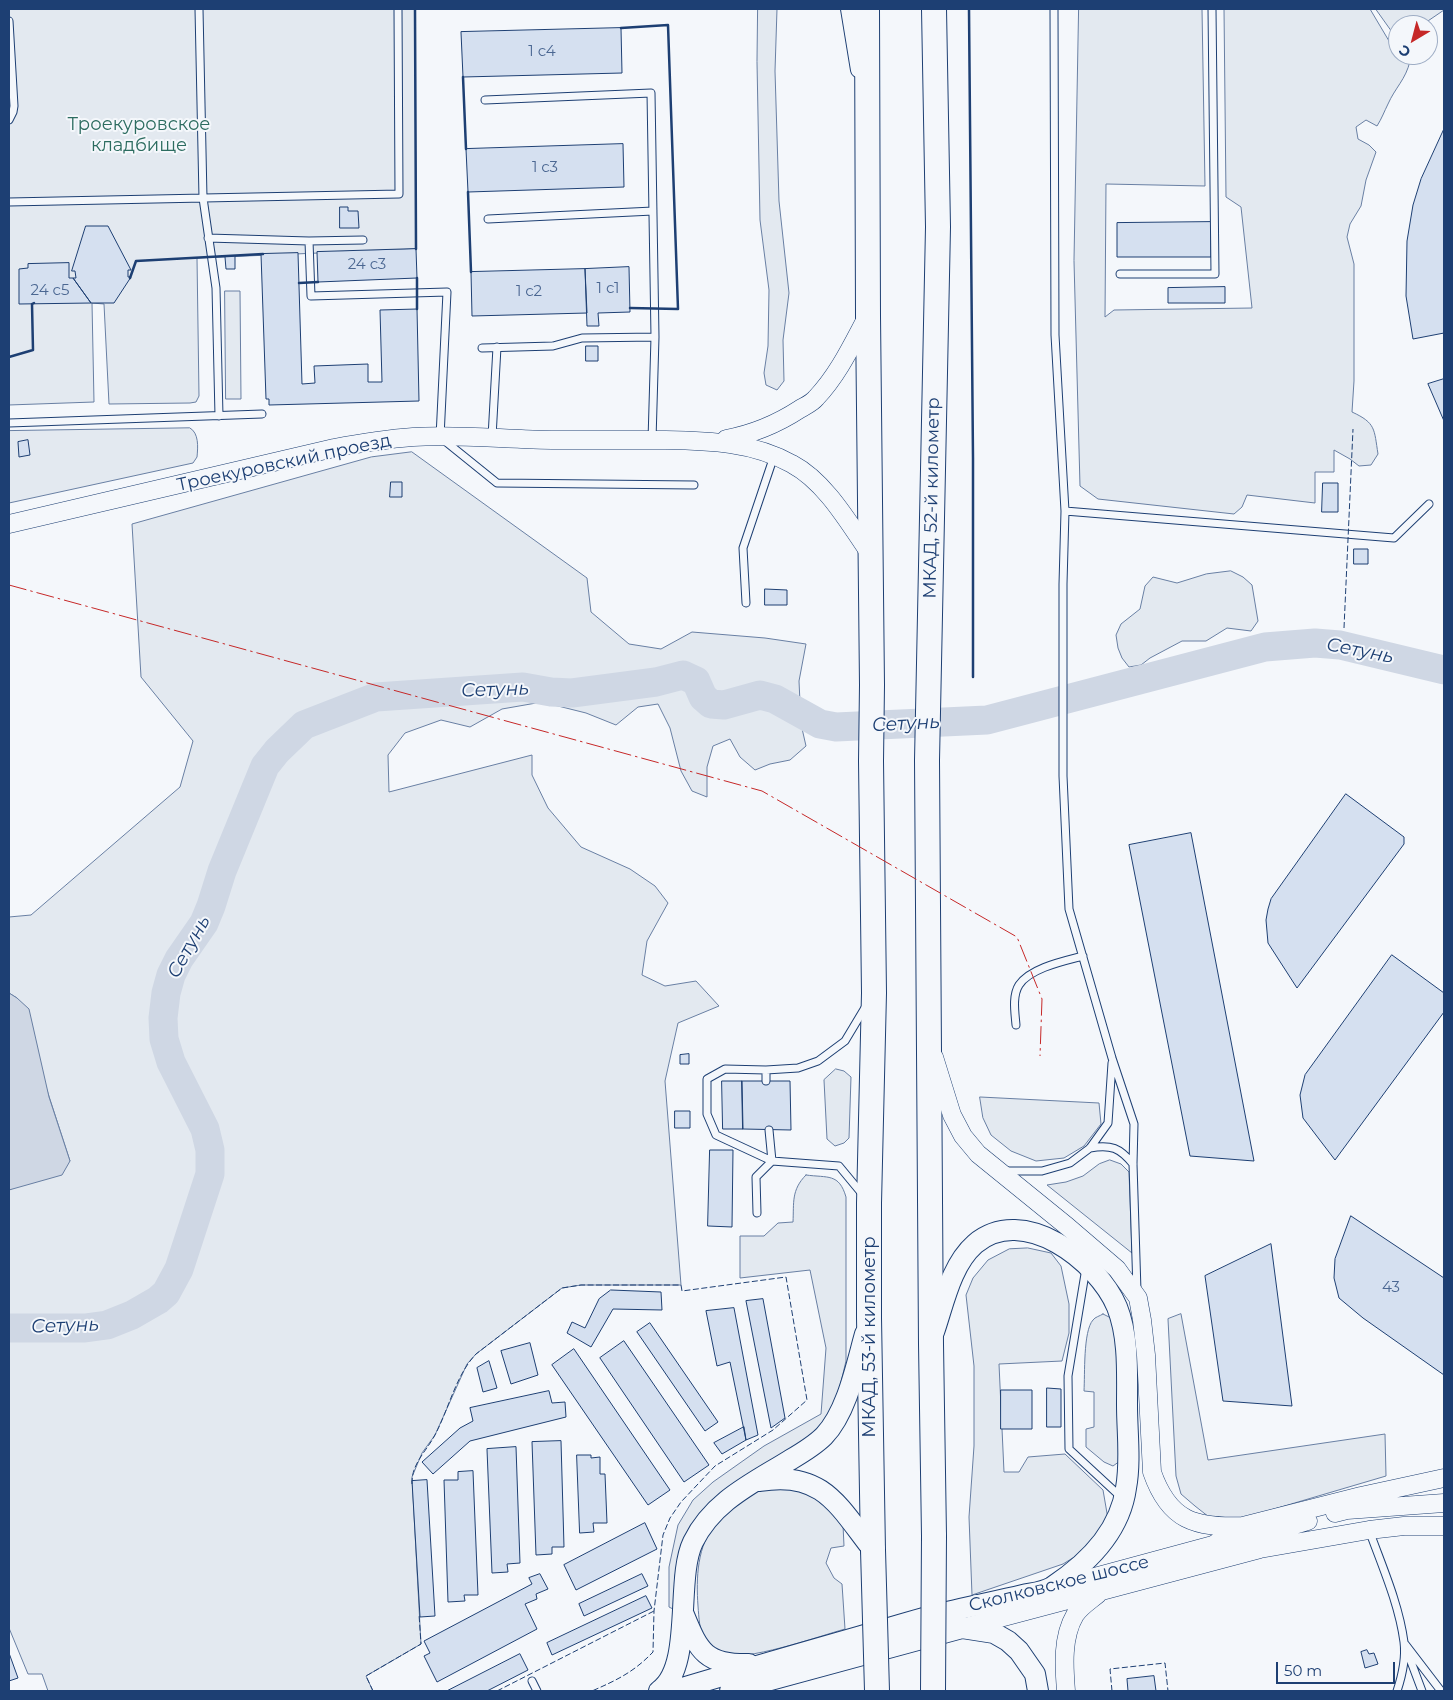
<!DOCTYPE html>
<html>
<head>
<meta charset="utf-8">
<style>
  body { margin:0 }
  #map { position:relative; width:1453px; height:1700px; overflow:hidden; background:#f4f7fb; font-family:Montserrat,sans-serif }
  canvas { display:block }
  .frame { position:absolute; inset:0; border:10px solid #1d3f73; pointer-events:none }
  .north { position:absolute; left:1388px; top:15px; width:50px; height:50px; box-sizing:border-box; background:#f4f7fb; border:1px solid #9eadc5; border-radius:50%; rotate:217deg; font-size:14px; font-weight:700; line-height:20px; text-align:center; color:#1d3f73 }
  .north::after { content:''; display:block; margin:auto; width:18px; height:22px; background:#c62828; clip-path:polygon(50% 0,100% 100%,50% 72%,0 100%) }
  .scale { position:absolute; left:1276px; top:1662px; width:119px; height:22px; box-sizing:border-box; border:2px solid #1d3f73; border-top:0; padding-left:6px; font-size:15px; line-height:18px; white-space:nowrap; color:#1d3f73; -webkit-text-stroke:4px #f4f7fb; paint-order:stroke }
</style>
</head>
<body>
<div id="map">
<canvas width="1453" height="1700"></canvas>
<div class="frame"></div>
<div class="north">С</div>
<div class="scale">50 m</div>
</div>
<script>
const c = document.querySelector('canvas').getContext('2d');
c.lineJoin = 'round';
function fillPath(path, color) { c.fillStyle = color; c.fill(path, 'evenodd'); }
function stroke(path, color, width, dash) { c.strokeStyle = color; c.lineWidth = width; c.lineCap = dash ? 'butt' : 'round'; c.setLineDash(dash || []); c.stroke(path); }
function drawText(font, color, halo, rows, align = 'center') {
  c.font = font + ' Montserrat,sans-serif'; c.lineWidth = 4; c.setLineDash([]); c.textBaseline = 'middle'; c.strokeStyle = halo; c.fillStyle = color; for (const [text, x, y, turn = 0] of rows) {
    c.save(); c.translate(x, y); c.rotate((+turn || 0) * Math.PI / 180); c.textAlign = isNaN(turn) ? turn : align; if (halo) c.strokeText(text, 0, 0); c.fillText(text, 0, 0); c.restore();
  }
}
const green = new Path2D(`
  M9,9H415L416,249L197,258L199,396L196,402L190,403L109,404L104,304L92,303L94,402L9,405Z
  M758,9H777L775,71L779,201L789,293L783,340L784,381L777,390L766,385L764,373L768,346L769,290L760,220L757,62Z
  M1079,9H1202L1205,186L1106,184L1105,317L1114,310L1252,308L1241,207L1226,197L1224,9H1370L1392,46L1398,48V55H1406L1410,61C1406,79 1395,88 1388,104C1384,112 1382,118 1377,126L1366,120L1356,127L1358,139L1369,145L1376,152L1366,180L1361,206L1350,224L1347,237L1354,264V381L1352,412C1376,423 1374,429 1378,454L1371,465L1359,466L1350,459L1334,450V472H1315V503L1247,495L1242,507L1234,514L1098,499L1080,486L1074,261Z
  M1376,9H1444V10L1422,25H1398V40Z
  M225,291H240L241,399H226Z
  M190,428C199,433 198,447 197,457L193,463L9,503V431Z
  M412,452L587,578L591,612L629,644L661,649L692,632L765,638L806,644L799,681L801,724L806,746L790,760L770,764L755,770L740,757L730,739L713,746L707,767V797L692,791L681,771L670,728L658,704L638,707L616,725L586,713L542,702L502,709L470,727L441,720L405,733L388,755L389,792L532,755V775L548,808L581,847L630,869L655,886L668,903L647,941L642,975L665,986L696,981L719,1006L678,1023L665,1081L681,1285H581L562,1288L476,1354L467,1364L435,1435L422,1453L412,1477L421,1644L366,1676L373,1691H48L42,1674H28L9,1628V1190L70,1161L17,998L9,993V917L31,915L180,787L193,741L141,677L132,524L371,457Z
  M1231,571L1243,577L1252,585L1258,621L1251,631L1227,628L1206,641H1182L1150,658L1141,665L1129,667L1122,658L1118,648L1116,635L1121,624L1140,609L1145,586L1153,577L1177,583L1206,574Z
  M836,1069L844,1071L851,1077L849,1138L844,1143L835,1146L827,1139L824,1080Z
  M980,1097L1099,1103L1101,1124L1084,1146L1064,1158L1036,1161L1011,1151L991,1135L983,1118Z
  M1110,1160L1121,1164L1129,1172L1132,1253L1047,1185L1066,1182L1083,1176L1099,1164Z
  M806,1175C828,1178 839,1173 846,1197V1361L836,1403L821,1427L791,1451L755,1471L720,1493L699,1514L683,1544L675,1576V1610L669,1607V1567L678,1525L693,1500L713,1482L764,1446L821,1414L826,1348L810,1270L740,1278V1236H764L778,1223L793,1222C794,1203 791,1190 806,1175Z
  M1028,1248L1051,1253L1061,1266L1069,1304V1333L1062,1361L999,1364L1004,1472H1019L1028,1457L1065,1454L1103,1490L1108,1519L1084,1551L1063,1564L972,1595L969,1517L974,1446V1366L966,1295L973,1278L988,1260L1009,1249Z
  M1103,1314L1113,1319L1118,1336L1120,1461L1113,1466L1104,1462L1086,1447V1429L1094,1427V1392L1084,1391C1085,1375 1083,1331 1093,1320C1095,1317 1100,1316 1103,1314Z
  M1181,1314L1208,1460L1385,1434L1386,1476L1237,1520L1209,1517L1195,1506L1181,1494L1176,1476L1168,1319Z
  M767,1484H808L843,1525L844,1546L831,1548L826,1563L834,1578L842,1584L845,1629C820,1636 743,1663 722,1654C717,1652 707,1644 705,1640C699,1629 699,1618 698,1606C696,1578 697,1546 716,1522C729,1505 749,1496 767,1484Z`);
fillPath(green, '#e3e9f0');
stroke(green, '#687fa3', 1);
const water = new Path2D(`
  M9,993L17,998L29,1009L49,1097L70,1161L62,1175L9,1190Z`);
fillPath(water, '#cfd7e4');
stroke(water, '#687fa3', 1);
stroke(new Path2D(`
  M9,1328H85L107,1325L132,1315L158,1300L166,1293L179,1269L210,1174V1150L205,1129L171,1062L164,1039L163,1018L166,993L171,975L179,959L204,923L211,906L222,871L265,766L277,751L304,725L376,697L523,687L551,692L572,693L656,682L683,675L696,681L703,697L711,704L724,705L760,695L775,699L820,724L836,727L987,720L1265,647L1315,643L1340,645L1444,670`), '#cfd7e4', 29);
const building = new Path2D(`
  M621,28L622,73L463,77L461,32Z
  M1444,129V333L1413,339L1406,296L1407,241L1413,205L1421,179Z
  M623,144L624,187L468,192L466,149Z
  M340,207H348V211H358L359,228H340Z
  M1211,222V257H1117V223Z
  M86,226H108L131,270H128V277H131L114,303H91L73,278H76L75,271H72Z
  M416,249L417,278L318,282L317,252Z
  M298,253L302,384L315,383L314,366L368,364V382H382L380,310L417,309L419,401L269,405V399H266L261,254Z
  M235,256V269H226L225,257Z
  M69,263V278H73L91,303L19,304V269L28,268V264Z
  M629,267L630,312L598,313L599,326H587L585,269Z
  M585,269L587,313L472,316L471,272Z
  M1225,287V303H1168V288Z
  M586,346H598V361H586Z
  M1444,379V421L1428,384Z
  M28,440L30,455L19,457L18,442Z
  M391,482H402V497H390Z
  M1323,483H1338V512H1322Z
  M1354,549H1368V564H1354Z
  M765,589L787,590V605H765Z
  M1346,794L1404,837V844L1297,988L1268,943L1266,920L1268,909L1271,899Z
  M1191,833L1254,1161L1190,1156L1129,845Z
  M1392,955L1444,993V1012L1335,1160L1303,1118L1300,1095L1305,1075Z
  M689,1054V1064H680V1055Z
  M722,1081H742L743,1129H723Z
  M742,1081H790L791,1130L743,1129Z
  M675,1111H690V1128H675Z
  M710,1150H733L732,1227L708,1226Z
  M1351,1216L1444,1278V1375L1363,1318L1339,1298L1334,1278L1335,1259Z
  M1271,1244L1292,1406L1223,1401L1205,1276Z
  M611,1290L661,1292L662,1310L613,1309L591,1347L567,1333L572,1322L585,1328L599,1299Z
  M763,1299L785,1418L771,1428L746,1301Z
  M734,1308L758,1435L746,1440L730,1362L717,1366L706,1311Z
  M650,1323L718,1422L705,1431L637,1332Z
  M624,1341L709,1465L684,1482L600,1358Z
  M530,1343L538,1375L511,1384L501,1351Z
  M574,1349L670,1490L648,1505L552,1365Z
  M489,1361L497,1388L483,1392L477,1368Z
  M1047,1388L1061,1389V1427H1047Z
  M1001,1390H1032V1429H1001Z
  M549,1391L552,1403L565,1402L566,1417L470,1441L433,1474L422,1462L460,1428L473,1421L470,1408Z
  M744,1427L746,1440L722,1454L714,1443Z
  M561,1441L564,1547H552V1554L536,1555L532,1442Z
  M516,1447L520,1563L507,1564L508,1572L492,1573L487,1449Z
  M577,1455H591V1458L600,1457V1474H605L607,1523H593L594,1532L580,1533Z
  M473,1471L478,1595H464L465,1601L448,1602L444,1480H458V1472Z
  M427,1480L435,1616L420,1617L412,1481Z
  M645,1523L657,1549L576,1590L564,1565Z
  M540,1574L548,1589L536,1594L537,1599L525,1604L537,1629L437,1682L424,1656L430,1653L424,1641L532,1584L529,1578Z
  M642,1574L648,1586L584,1616L579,1604Z
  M646,1596L652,1608L552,1655L547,1643Z
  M1367,1650L1369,1654L1374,1653L1378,1664L1365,1668L1361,1652Z
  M9,1653L18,1678L9,1681Z
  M520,1654L528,1670L487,1691H447Z
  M1154,1676L1156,1691H1128L1127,1679Z`);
fillPath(building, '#d5e0f0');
stroke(building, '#1d3f73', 1);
const service = new Path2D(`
  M199,9L203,198L216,288L219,416
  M1054,9L1055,335L1065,511L1063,584V776L1069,909L1112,1058L1134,1124L1133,1164L1137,1291
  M9,21L14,106L13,112L9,120
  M485,100L651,93L655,337L652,440
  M9,202L399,194L398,9
  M488,219L653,211
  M208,238L309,241
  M363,240L309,241L311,296L447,292L440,437L497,483L694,485
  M1120,274H1215L1212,9
  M482,348L553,346L582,338L655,337
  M9,423L262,414
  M492,437L497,347
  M1065,511L1394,538L1429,504
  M746,603L743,548L774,456
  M1016,1025C1015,1013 1012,996 1019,985C1030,968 1064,961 1083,956
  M766,1081V1070L798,1068L818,1061L845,1041L866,1006
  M769,1130L772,1161L839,1166L863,1195
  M1090,1148C1111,1144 1120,1148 1133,1164
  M1003,1171H1042L1070,1163L1090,1148L1108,1123L1112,1063
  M757,1213L756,1177L772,1161L716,1135L707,1114V1079L725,1069L766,1070
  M1086,1268L1068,1376L1069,1449L1122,1498
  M1369,1530C1382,1566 1399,1604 1404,1642C1406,1658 1402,1676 1397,1691
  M1405,1644L1441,1691
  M1407,1651L1422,1691
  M532,1681L537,1691`);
const minor = new Path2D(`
  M848,9L858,70`);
const tertiary = new Path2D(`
  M726,439C753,434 777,424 800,409C805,406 812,403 816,398C838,375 852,345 867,317
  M9,524L334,448C361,443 386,439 413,437C461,434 509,440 557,440C591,440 625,440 660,440C706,441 751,441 792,464C826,482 850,525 871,555
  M934,1057L952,1115L963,1136L978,1154L1068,1227L1117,1269L1138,1298L1142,1320L1146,1355L1152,1472C1169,1521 1195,1528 1243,1526
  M1335,1513L1347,1510L1444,1503
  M1227,1542L1265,1534L1308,1521
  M1054,1588L1213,1545L1243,1526L1361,1496L1444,1478
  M962,1628L1260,1549L1369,1530L1404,1526H1444
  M1066,1691C1064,1666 1062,1637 1075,1615C1080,1607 1091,1600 1098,1594`);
const secondary = new Path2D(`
  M760,1481C823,1470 839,1507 873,1550
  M684,1615C699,1652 706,1665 749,1664
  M659,1691C694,1667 675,1579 693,1542C713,1501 753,1483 790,1460C802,1453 814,1446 824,1436C847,1412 856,1366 865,1334
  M672,1691C735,1672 798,1654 861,1636C890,1628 918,1619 947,1612C972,1606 998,1601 1023,1595C1032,1593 1044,1592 1052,1587C1087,1564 1120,1531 1126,1488C1131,1461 1127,1432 1127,1405C1127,1373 1129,1337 1117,1307C1098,1261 1023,1203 975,1244C951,1265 944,1303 934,1332
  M730,1691L962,1628L994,1633L1008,1641L1019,1651L1035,1674L1038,1691`);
const trunk = new Path2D(`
  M867,9L868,316L872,685L871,761L874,993L869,1203V1318L873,1550
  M934,9L938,227L927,760L931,1344L934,1536`);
stroke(service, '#1d3f73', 9);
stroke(minor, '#1d3f73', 16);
stroke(tertiary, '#1d3f73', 19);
stroke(secondary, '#1d3f73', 22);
stroke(trunk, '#1d3f73', 26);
stroke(service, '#f4f7fb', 7);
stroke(minor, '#f4f7fb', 14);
stroke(tertiary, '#f4f7fb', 18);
stroke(secondary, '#f4f7fb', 20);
stroke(trunk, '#f4f7fb', 24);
const trunkBridge = new Path2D(`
  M873,1550L877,1691
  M933,1691L934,1536`);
stroke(trunkBridge, '#1d3f73', 26, []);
stroke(trunkBridge, '#f4f7fb', 24);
stroke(new Path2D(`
  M1344,628L1353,429
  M412,1484C411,1463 428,1450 436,1433C449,1408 456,1375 476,1354L562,1288L581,1285H681L682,1291L786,1277L807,1400L773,1430L715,1466L681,1502L670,1518L663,1535L654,1611L653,1652C634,1672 617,1680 592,1691
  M373,1691L366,1676L421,1644L419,1614
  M497,1691L654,1611
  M1112,1691L1110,1669L1165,1663L1168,1691`), '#1d3f73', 1, [6, 2.5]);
stroke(new Path2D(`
  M415,9L416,249
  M969,9L973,458V677
  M621,28L668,25L678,309L630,308
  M463,77L466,149
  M468,192L471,272
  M130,278L136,261L263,254
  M299,283L318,282
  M417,309V278
  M9,357L33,350L32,304L34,303`), '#1d3f73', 2.5);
stroke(new Path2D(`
  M9,585L762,791L1017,937L1042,999L1040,1056`), '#c62828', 1, [18, 4, 2.5, 4]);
drawText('15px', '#4b6792', null, [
  ["1 с4",542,52],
  ["1 с3",545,168],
  ["24 с3",367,265],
  ["1 с1",608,289],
  ["24 с5",50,291],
  ["1 с2",529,292],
  ["43",1391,1288]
]);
drawText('18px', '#2c6c60', '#f4f7fb', [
  ["Троекуровское",139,125],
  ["кладбище",139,146]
]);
drawText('18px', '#1d3f73', '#f4f7fb', [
  ["Троекуровский проезд",284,463,-12],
  ["МКАД, 52-й километр",932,498,-89],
  ["МКАД, 53-й километр",870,1337,-90],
  ["Сколковское шоссе",1059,1584,-14]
]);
drawText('italic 19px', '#1d3f73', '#f4f7fb', [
  ["Сетунь",1360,651,11],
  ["Сетунь",495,690,-2],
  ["Сетунь",906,724,-3],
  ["Сетунь",189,947,-61],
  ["Сетунь",65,1326,-2]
]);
</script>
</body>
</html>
